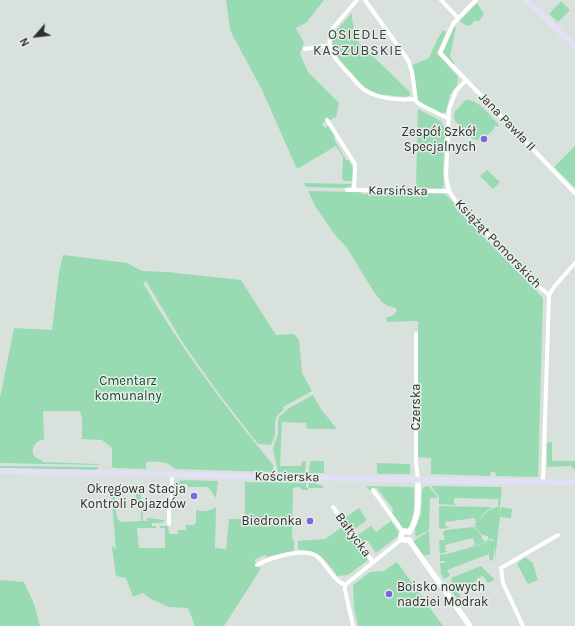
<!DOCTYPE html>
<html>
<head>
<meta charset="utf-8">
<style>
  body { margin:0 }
  #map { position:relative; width:575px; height:626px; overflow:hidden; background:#d9e1dc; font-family:Karla,sans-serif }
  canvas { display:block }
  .north { position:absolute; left:16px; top:16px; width:40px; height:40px; -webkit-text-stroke:3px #e7eee9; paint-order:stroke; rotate:242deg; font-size:11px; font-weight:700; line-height:16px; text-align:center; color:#2c2f2d }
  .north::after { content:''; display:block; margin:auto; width:14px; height:18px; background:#2c2f2d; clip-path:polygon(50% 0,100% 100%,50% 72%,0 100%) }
</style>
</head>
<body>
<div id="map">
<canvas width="575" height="626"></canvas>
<div class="north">N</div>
</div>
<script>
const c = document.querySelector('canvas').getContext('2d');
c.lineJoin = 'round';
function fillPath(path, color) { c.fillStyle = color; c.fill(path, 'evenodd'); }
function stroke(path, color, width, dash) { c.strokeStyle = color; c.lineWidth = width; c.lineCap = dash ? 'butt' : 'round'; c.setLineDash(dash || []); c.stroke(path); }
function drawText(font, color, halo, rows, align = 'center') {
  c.font = font + ' Karla,sans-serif'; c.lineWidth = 3; c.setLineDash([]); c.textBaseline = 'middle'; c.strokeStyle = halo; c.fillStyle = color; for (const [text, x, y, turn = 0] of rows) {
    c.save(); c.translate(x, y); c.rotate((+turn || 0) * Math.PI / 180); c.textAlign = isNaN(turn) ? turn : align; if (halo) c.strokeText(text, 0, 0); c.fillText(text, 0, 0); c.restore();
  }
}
fillPath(new Path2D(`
  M226,0H324L306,23L296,28L304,43L300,54L308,72L339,103L336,117L330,120L328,119L322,124L325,128L329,126L335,136L334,139L346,160H349L353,168V181H344L342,179L343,157L336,146L297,169L262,90L233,36L230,29Z
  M561,1L570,10L558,22L549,14Z
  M477,3L484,14L479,21H474L471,25L467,26L459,21Z
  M352,13V20L358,42L409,91L410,94H411L409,96L404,97L378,94L364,87L338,58L332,43V35Z
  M454,27H456L450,56L455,64L454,65L444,54L443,51Z
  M443,30L446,32L437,53L458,77L457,85L450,95L446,112L441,114L418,101L414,71L412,65L429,58L437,40Z
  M466,100C479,99 490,116 499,125L497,127L495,125L494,129L482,140H478L473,139L455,121L454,116L455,111Z
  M418,109L441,121L445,129L443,171L444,185L442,189L416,188Z
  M575,146V188L554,167Z
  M487,170L500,182L493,189L480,176Z
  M304,183L352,184L350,187L343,188L306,187Z
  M308,191L361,192L362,194L395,195L396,192L445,194L457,206L456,209L543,298L538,477L496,476L495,472H491L490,476L431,474V458L418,457V321L387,322L386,318L392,316L397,311L396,308L388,306L382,302L374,292L347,248L335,235L315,206Z
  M63,255L127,263L142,271L167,272L241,280L276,335L294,334L299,340L302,373L312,391L283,407L284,409L277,416L275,422V435L271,445L258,444L219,394L183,343L146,281L143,283C181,349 225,406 273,465V472L175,469C167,460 157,462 146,462V469L114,468L112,467V448L102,440L82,439V418L80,411H43L44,440C31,440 28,459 42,460V462L98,464L99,465L0,463V398L14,328L52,330L59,272Z
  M313,395L321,409L337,429H307L306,423L282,422L280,466H301L302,461H306L305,473L278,472L273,449L278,434V421L279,417L289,408Z
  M549,442H552V461H575V469L572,468L571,466L547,467V444Z
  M310,461H324V473H309Z
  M377,463L410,464V474H378L377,472Z
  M0,466H5L99,467L96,470L0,468Z
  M184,480L218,481L216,498L208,487H188L187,484H180L176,487V492L174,493V482Z
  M245,482L306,483V488H308L309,483H315L323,486V488H308V490H301V488L298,487L293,488L292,539L294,541V551L267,557L265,555L254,560L259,566L260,570L224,626H195L188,608L169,607L151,599L143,593L133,597L126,578L116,576L112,546L116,549L111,491H114L117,518L121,522L141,521V502H136V494H141L143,521H147V518L165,520L162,523H152V526H156V528H137L139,548H165V528H160V526H168L169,534H178V530H186V525H193L196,523V510C203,512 211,511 216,507L215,548L226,549L229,519H245Z
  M366,486L413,487L414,488V512L409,528L406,530L402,528L392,514L393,509L376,487L370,491Z
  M429,486L438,498H430L429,530L416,537L415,535V529L421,514L422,490L424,487Z
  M431,486L502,487L500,506H498V499L454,498V504H457L456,505L439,504V497Z
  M439,506L492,507L484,513L477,524C484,515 488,507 500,507V515L501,507L512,509L511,518L500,517L495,559V544L493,560L490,561L489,554L447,570L450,576L444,579L441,574L440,563H445L444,561H440V555L451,553L496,540H493L488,538V536H486L481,534L475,527L476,524L472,526L476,523L475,518L445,522L446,527H449V528L439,529Z
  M359,508L367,520L353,530L345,520L346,517Z
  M391,521L401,535L398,536L376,553L367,540L362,543L356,536L371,526L376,532Z
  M344,526L368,560L348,575L336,576V574C329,565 322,554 310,551C306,550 302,551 298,549V541L325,539Z
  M474,527L482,536L481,538L486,542L488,539L492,541L472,546L475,544L473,538L445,545L446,551H449L440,554L439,541L440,540H445L443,534H442L445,530Z
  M429,531L430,554L424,556L412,542Z
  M525,557L533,563L538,580L528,584L517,564Z
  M397,562L443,626H358L354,608L353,585L370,572L384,571Z
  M481,566L495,580L488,583L483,576L476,579L477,581L458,591L461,597L457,599L451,590L455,587L452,583L451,578Z
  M0,580L24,582L34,604L40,626H0Z`), '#98dbb2');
stroke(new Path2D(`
  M357,0L333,28C322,47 339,64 351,76C357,83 363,91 372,94C385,99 402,100 415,99
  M365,0L408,60L412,72L416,101L419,104L449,119
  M441,0L458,18
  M476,0L453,24L440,53L575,193
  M305,49L330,45
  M466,80L456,91L449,109L446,176L449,191L457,203L537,285L549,295
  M327,120L355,164L354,190
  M347,190L449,191
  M416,334V463L418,480
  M543,482L549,295L554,287L575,263
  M373,490L403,532
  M333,507L373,562
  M169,524V502L172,497V475
  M257,565C270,558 307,545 319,558C328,567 333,580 345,585
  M353,626L345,590V585L402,539
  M523,626L503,583L501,568L558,535`), '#fff', 4);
stroke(new Path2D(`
  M409,532C420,517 418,497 418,480
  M409,540L470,626
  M409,540H404L401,538V535L404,531L409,532`), '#fff', 5.5);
stroke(new Path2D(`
  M526,0L575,46
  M0,471L575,483`), '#e2e0f5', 6);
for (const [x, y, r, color] of [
  [484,139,4,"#7d65e0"],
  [194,496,4,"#7d65e0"],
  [310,521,4,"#7d65e0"],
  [389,594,4,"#7d65e0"]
]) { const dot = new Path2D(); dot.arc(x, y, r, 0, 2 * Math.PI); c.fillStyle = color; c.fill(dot); stroke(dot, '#e7eee9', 1.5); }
drawText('13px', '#2c2f2d', '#e7eee9', [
  ["Jana Pawła II",507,122,46],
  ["Karsińska",398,191,1],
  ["Książąt Pomorskich",498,244,46],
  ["Czerska",416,407,-90],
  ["Kościerska",287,477,1],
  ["Bałtycka",353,535,54]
]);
drawText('13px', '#2c2f2d', '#e7eee9', [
  ["Zespół Szkół",476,132],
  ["Specjalnych",476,147],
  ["Okręgowa Stacja",186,489],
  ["Kontroli Pojazdów",186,504],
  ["Biedronka",302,521],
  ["Boisko nowych",397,587,"left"],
  ["nadziei Modrak",397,602,"left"]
], 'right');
drawText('13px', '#0e4d2f', '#e7eee9', [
  ["Cmentarz",128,381],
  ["komunalny",128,396]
]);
c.letterSpacing = '1px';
drawText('14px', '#3f4541', '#e7eee9', [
  ["OSIEDLE",358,35],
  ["KASZUBSKIE",358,51]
]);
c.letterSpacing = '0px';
</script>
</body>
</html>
